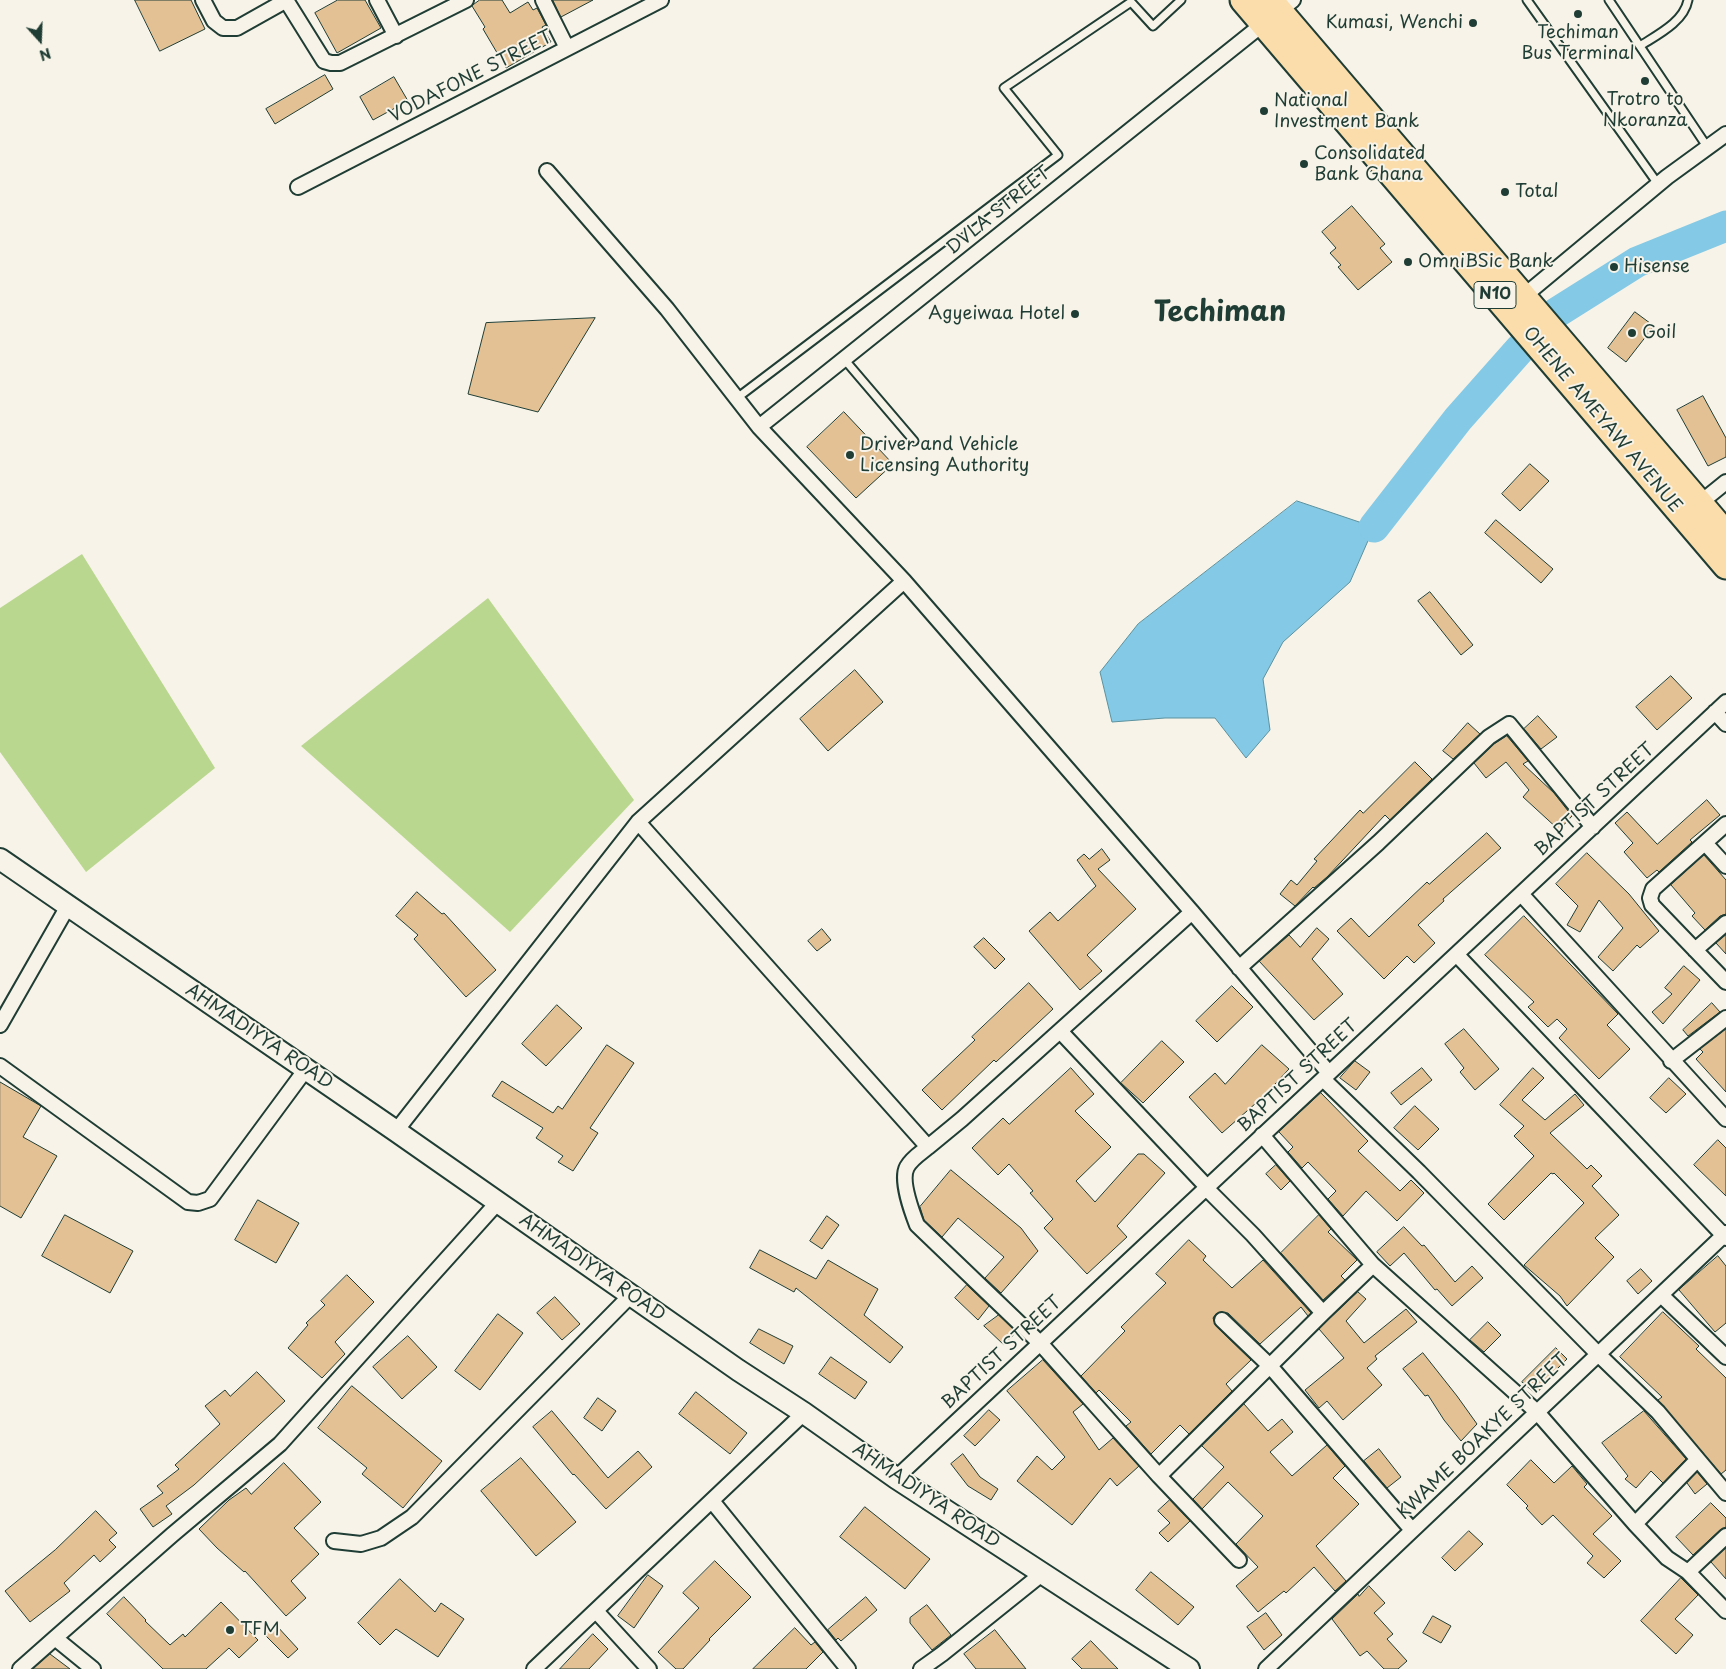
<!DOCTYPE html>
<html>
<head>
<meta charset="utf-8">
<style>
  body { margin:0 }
  #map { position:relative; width:1726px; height:1669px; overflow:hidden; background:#f7f3e8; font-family:"Playpen Sans",sans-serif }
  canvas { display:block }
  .north { position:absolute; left:15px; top:15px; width:50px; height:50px; -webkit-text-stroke:4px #f7f3e8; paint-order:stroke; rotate:160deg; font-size:14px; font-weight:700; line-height:20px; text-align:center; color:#1f3d34 }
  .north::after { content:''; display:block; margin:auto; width:18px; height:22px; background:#1f3d34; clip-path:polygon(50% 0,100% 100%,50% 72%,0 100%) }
</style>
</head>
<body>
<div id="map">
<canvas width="1726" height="1669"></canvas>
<div class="north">N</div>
</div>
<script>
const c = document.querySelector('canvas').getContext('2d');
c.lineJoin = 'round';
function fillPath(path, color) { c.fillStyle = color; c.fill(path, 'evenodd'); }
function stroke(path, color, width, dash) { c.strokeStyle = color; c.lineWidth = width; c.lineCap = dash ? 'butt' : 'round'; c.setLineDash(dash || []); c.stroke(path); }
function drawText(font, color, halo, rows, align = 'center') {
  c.font = font + ' "Playpen Sans",sans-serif'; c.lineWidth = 4; c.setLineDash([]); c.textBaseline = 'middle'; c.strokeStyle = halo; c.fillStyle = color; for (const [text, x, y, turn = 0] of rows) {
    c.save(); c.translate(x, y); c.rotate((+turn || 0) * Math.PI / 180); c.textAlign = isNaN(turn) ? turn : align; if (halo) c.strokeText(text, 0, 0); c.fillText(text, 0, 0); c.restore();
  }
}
fillPath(new Path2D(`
  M82,554L215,768L86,872L0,752V608Z
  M488,598L634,800L510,932L301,746Z`), '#bad78f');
const water = new Path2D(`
  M1297,501L1374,527L1350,582L1283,642L1263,679L1270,730L1246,758L1215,718H1165L1112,722L1100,672L1138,624Z`);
fillPath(water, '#84c9e5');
stroke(water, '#5c919e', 1);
stroke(new Path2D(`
  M1556,313L1637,262L1726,226
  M1374,527L1458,419L1520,349`), '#84c9e5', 31);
const building = new Path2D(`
  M135,0H191L205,29L160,51Z
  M338,0H365L381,28L337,53L315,13Z
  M480,0H502L510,13L528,2L533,10L537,8L546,25L542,27L551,42L506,68L483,29L485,27L472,6Z
  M553,0H593L561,17Z
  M325,75L333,89L275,124L266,109Z
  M394,77L408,101L373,120L360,97Z
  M1352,206L1385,244L1380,248L1392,262L1358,290L1338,267L1341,265L1330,253L1336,248L1322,232Z
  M1635,312L1654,326L1626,362L1608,348Z
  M595,318L538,412L468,394L486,323Z
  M1703,396L1726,438V457L1708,466L1677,410Z
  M844,412L893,464L856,498L807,447Z
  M1530,464L1549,481L1520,511L1502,494Z
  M1496,520L1553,569L1541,583L1485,533Z
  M1430,592L1473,645L1461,655L1418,601Z
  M855,670L883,702L828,751L800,719Z
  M1671,676L1692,698L1657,730L1636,707Z
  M1538,716L1557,737L1541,749L1524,729Z
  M1468,723L1480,734L1453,759L1443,751Z
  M1507,736L1528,761L1523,764L1554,793L1572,816L1559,830L1523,797L1529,790L1506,762L1486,778L1474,763L1494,744Z
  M1415,762L1432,779L1390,820L1385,815L1327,877L1314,888L1313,887L1295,906L1280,894L1291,880L1297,885L1317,861L1314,859L1360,810L1363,813Z
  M1707,800L1720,815L1690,840L1692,842L1659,872L1657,870L1647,878L1624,852L1633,843L1615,823L1627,812L1657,844Z
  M1487,833L1501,848L1443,899L1444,901L1418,925L1435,943L1414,963L1407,956L1384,979L1337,931L1351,918L1369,937L1427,882L1429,884Z
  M1102,849L1110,860L1098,869L1136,909L1087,955L1102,971L1080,990L1029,931L1050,912L1058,921L1096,886L1077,860L1084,854L1089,859Z
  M1587,853L1629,894L1659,931L1640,948L1637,945L1613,971L1598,957L1623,928L1599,900L1580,932L1567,925L1578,906L1556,884Z
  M1704,855L1726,880V914L1720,916L1705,930L1692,916L1695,913L1671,885Z
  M417,892L442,914L444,913L496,970L466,997L414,939L418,935L396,916Z
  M1524,916L1618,1014L1607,1025L1630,1049L1599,1079L1559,1038L1567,1029L1557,1019L1548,1027L1528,1007L1534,1002L1485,955Z
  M1317,928L1329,939L1312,959L1343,994L1314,1020L1259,961L1289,935L1300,947Z
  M822,929L831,940L817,951L808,941Z
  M1726,935V954L1716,943Z
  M984,938L1005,959L995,969L974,947Z
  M1684,966L1700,980L1663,1024L1652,1012L1672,994L1665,988Z
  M1029,983L1053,1009L996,1062L994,1060L942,1110L922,1090L975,1040L972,1037Z
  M1232,986L1253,1007L1217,1042L1196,1021Z
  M1712,1003L1720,1012L1688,1036L1683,1030Z
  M557,1005L582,1028L546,1066L522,1044Z
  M1464,1029L1499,1069L1475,1090L1460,1072L1464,1068L1445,1044Z
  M1726,1029V1092L1696,1059L1703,1052L1700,1049Z
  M1162,1041L1184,1062L1143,1103L1121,1083Z
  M607,1045L634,1063L590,1128L598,1133L573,1171L558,1162L563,1156L536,1138L543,1128L492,1096L502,1081L553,1113L558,1106L562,1109Z
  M1262,1045L1289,1069L1264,1096L1222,1133L1189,1097L1215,1073L1225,1084Z
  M1355,1061L1370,1072L1356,1090L1340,1078Z
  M1071,1068L1094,1094L1075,1111L1111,1147L1076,1181L1095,1202L1138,1154H1144L1165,1173L1117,1226L1127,1237L1087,1274L1044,1228L1053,1219L1030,1193L1033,1191L1009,1164L998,1175L972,1148L1003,1118L1009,1124Z
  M1422,1068L1432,1080L1401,1105L1391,1093Z
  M1533,1068L1544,1078L1522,1100L1545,1120L1575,1094L1584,1105L1550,1133L1587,1169L1591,1165L1602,1176L1592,1186L1619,1215L1595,1238L1614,1257L1567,1306L1560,1296L1524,1265L1584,1203L1554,1173L1553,1174L1551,1173L1504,1220L1488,1204L1534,1156L1514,1136L1524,1126L1500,1105Z
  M1669,1078L1686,1094L1666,1113L1650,1098Z
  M0,1082L41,1106L23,1137L57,1156L21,1218L0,1206Z
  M1321,1093L1368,1141L1358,1151L1400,1191L1411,1180L1424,1193L1397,1221L1366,1191L1343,1216L1328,1199L1336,1191L1308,1162L1302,1168L1288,1152L1293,1147L1279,1132Z
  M1415,1106L1439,1129L1418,1150L1394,1128Z
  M1718,1140L1726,1148V1196L1694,1165Z
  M1276,1165L1290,1181L1281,1190L1266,1174Z
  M951,1170L1021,1228L1038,1251L1001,1293L985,1278L1004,1257L958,1218L942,1237L924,1220L920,1207Z
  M258,1200L299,1223L276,1263L235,1240Z
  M65,1215L133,1251L110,1293L42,1256Z
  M1319,1215L1331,1229L1328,1232L1357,1260L1341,1276L1345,1280L1323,1300L1281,1253Z
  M827,1216L839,1225L822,1249L810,1241Z
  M1404,1227L1422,1246L1424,1245L1455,1282L1472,1266L1483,1278L1452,1306L1437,1289L1435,1290L1404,1253L1390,1266L1377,1252Z
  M1189,1240L1206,1256L1203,1260L1232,1288L1263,1260L1311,1313L1308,1316L1301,1307L1260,1344L1228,1313L1220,1312L1216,1314L1213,1318L1216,1326L1251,1360L1226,1384L1232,1391L1189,1434L1180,1425L1151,1454L1126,1426L1131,1422L1099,1390L1096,1393L1081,1376L1125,1331L1121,1327L1166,1283L1156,1274Z
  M760,1250L816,1279L828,1260L878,1289L864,1315L903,1347L890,1363L796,1288L794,1292L750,1268Z
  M1718,1256L1726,1266V1323L1715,1332L1679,1290Z
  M1641,1269L1652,1281L1638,1294L1627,1281Z
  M347,1275L374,1302L335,1342L345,1354L322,1378L288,1348L308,1325L306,1323L325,1305L321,1301Z
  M967,1285L989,1306L978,1320L955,1298Z
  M1358,1292L1366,1299L1346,1321L1364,1343L1406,1309L1417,1322L1375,1356L1377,1359L1367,1368L1382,1385L1343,1420L1327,1401L1319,1408L1305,1390L1344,1358L1319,1329Z
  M555,1297L580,1324L562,1340L537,1313Z
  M1663,1312L1699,1346L1696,1349L1726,1378V1470L1721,1474L1658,1400L1662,1397L1620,1357Z
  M498,1314L523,1333L480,1390L455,1371Z
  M999,1315L1016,1332L1004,1345L984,1326Z
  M1488,1322L1501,1335L1484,1352L1470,1340Z
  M759,1329L793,1346L784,1364L750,1343Z
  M408,1336L437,1367L402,1399L373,1367Z
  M1556,1348L1567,1359L1547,1379L1548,1380L1536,1394L1522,1382Z
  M1423,1353L1457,1396L1477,1424L1461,1441L1444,1420L1428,1395L1425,1396L1403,1369Z
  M831,1357L867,1382L855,1399L819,1374Z
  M1043,1360L1083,1404L1073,1412L1099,1450L1113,1438L1139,1466L1117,1486L1110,1478L1072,1525L1017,1481L1037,1456L1052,1470L1065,1457L1007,1391Z
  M257,1372L285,1401L194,1485L166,1506L172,1514L153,1527L140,1509L163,1493L157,1486L179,1469L175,1465L220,1424L205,1406L225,1390L230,1396Z
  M352,1386L442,1461L403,1508L362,1474L367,1468L318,1428Z
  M696,1392L747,1433L730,1454L679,1414Z
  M598,1398L616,1411L602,1431L584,1418Z
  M1244,1404L1268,1431L1282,1419L1293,1432L1270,1452L1292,1476L1327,1445L1345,1466L1333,1478L1359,1504L1316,1546L1346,1581L1335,1591L1314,1567L1286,1593L1284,1591L1258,1612L1236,1586L1258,1567L1236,1544L1263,1516L1228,1482L1202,1509L1193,1499L1224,1467L1202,1446Z
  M989,1410L1000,1420L975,1446L964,1436Z
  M552,1411L608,1478L638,1451L652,1467L606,1509L574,1474L573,1475L533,1427Z
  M1644,1411L1686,1459L1663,1483L1651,1471L1636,1488L1625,1479L1628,1476L1602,1443Z
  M1379,1449L1401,1477L1387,1488L1364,1461Z
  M963,1454L980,1477L998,1489L991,1500L968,1486L951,1464Z
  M521,1458L576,1522L536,1556L481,1491Z
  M1531,1460L1554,1483L1572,1466L1587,1484L1584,1487L1612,1516L1593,1534L1621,1561L1604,1578L1587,1563L1593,1556L1553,1515L1542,1525L1526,1508L1528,1506L1507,1485Z
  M284,1463L321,1502L294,1528L319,1554L291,1581L306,1598L286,1616L245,1571L244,1572L217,1548L199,1529L229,1500L246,1488L251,1494Z
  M1697,1472L1707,1484L1695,1494L1687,1483Z
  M1170,1500L1190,1521L1168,1542L1159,1533L1170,1523L1158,1511Z
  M1711,1503L1726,1518V1527L1720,1530L1693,1555L1676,1537Z
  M865,1507L930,1559L905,1589L840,1537Z
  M96,1511L117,1533L109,1540L116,1547L100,1562L94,1555L64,1583L70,1591L30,1622L5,1591L55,1550Z
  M1469,1531L1483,1544L1455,1571L1442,1558Z
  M1726,1548V1579L1711,1562Z
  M715,1561L751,1597L709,1639L710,1640L683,1669H676L658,1652L699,1608L683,1593Z
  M1151,1572L1194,1607L1178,1625L1136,1590Z
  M648,1575L663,1586L634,1628L618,1616Z
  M1681,1578L1698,1595L1675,1619L1693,1635L1676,1654L1641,1621Z
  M400,1579L435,1612L441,1603L464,1619L438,1657L396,1629L380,1645L358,1623Z
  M1369,1586L1385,1603L1374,1613L1393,1634L1387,1639L1407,1661L1398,1669H1384L1367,1651L1360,1656L1332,1619L1358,1594L1359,1596Z
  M124,1597L146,1620L145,1621L170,1645L183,1634L185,1637L221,1602L258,1640L239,1658L229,1648L206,1669H163L107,1614Z
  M866,1597L877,1610L841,1641L838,1638L836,1640L828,1630Z
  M927,1605L951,1635L932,1650L910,1623V1618Z
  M1266,1613L1282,1635L1264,1650L1247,1627Z
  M1433,1616L1451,1626L1441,1643L1423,1633Z
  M276,1625L298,1649L288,1658L265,1635Z
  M795,1628L811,1645L815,1642L823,1652L806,1669H753Z
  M995,1630L1026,1669H976L964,1654Z
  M593,1634L608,1649L589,1669H560Z
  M1091,1641L1118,1669H1082L1072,1659Z
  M50,1654L70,1669H33Z`);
fillPath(building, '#e3c195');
stroke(building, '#1f3d34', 1);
const lane = new Path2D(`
  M1527,0L1658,184
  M1609,0L1708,148
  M1640,46C1657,35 1684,22 1688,0
  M844,359L914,441
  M737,398L1058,155L1004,88L1131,2L1153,26L1181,0`);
const street = new Path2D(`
  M203,0L214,21L223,28H237L287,0
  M286,0L324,61L331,63H340L466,0
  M377,0L396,36
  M543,0L567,48
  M547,171L667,309L759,427L904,581
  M298,187L661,0
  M1524,296L1667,177L1726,134
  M759,427L1293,0
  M1700,503L1726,482
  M1715,712L1726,724
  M638,822L928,1147L962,1119L1192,912
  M1726,824L1653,889L1650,898L1652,905L1726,982
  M1705,843L1726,866
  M1522,895L1726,1119
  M1695,950L1726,923
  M1457,955L1726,1238
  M1239,968L1378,843L1489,737L1509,724L1593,827
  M0,1025L68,906
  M1060,1031L1207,1187L1208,1190L1253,1235L1323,1313
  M1671,1061L1726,1018
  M0,1066L188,1202L198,1203L210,1199L306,1069
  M1323,1079L1419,1172L1598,1354L1658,1412L1726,1493
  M396,1131L638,822L904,581L1192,912L1329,1073
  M1262,1135L1373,1265L1537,1412L1635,1524L1667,1558L1688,1572L1726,1611
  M928,1147C921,1153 912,1158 907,1167C900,1180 912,1212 917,1225L1040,1343L1159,1476L1239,1560
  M1661,1295L1726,1357
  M1222,1320L1270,1366L1412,1530
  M1159,1476L1323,1313L1373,1265
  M896,1478C1173,1219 1450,961 1726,702
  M712,1501L848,1669
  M1635,1524L1697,1460
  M334,1541L361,1544L381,1538L412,1517L631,1295
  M1688,1572L1726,1536
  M596,1611L649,1669
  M55,1638L172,1535L280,1444L498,1202
  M20,1669L55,1638L93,1669
  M534,1669L804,1413
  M921,1669L942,1654L1043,1573
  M1266,1669L1726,1233`);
const secondary = new Path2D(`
  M0,859L396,1131L738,1370L804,1413L896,1478L1189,1669`);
const highway = new Path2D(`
  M1243,0L1726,566
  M1270,0L1726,534`);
stroke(lane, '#1f3d34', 11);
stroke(street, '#1f3d34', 18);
stroke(secondary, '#1f3d34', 24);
stroke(highway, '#1f3d34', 29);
stroke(lane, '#f7f3e8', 7);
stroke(street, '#f7f3e8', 14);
stroke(secondary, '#f7f3e8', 20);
stroke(highway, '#faddab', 25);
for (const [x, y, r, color] of [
  [1578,14,5,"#1f3d34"],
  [1473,23,5,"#1f3d34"],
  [1645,81,5,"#1f3d34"],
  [1264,111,5,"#1f3d34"],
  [1304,164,5,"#1f3d34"],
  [1505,192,5,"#1f3d34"],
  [1408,262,5,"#1f3d34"],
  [1614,267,5,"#1f3d34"],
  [1075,314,5,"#1f3d34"],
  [1632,333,5,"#1f3d34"],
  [850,455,5,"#1f3d34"],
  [230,1630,5,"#1f3d34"]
]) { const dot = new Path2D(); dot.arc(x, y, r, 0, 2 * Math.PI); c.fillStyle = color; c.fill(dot); stroke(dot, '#f7f3e8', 2); }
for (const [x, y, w] of [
  [1495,295,42]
]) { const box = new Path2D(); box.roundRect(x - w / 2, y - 13.5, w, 27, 4); c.fillStyle = '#f7f3e8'; c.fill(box); stroke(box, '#1f3d34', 1); }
drawText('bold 16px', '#1f3d34', null, [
  ["N10",1495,295]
]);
drawText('18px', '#1f3d34', '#f7f3e8', [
  ["Kumasi, Wenchi",1463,23,"right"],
  ["Techiman",1578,33,"center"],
  ["Bus Terminal",1578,54,"center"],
  ["Trotro to",1645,100,"center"],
  ["Nkoranza",1645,121,"center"],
  ["National",1274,101],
  ["Investment Bank",1274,122],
  ["Consolidated",1314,154],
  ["Bank Ghana",1314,175],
  ["Total",1515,192],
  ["OmniBSic Bank",1418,262],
  ["Hisense",1624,267],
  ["Agyeiwaa Hotel",1065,314,"right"],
  ["Goil",1642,333],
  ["Driver and Vehicle",860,445],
  ["Licensing Authority",860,466],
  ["TFM",240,1630]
], 'left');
drawText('18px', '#1f3d34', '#f7f3e8', [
  ["VODAFONE STREET",471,77,-27],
  ["DVLA STREET",999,211,-39],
  ["OHENE AMEYAW AVENUE",1602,420,50],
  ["BAPTIST STREET",1595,800,-43],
  ["AHMADIYYA ROAD",259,1037,34],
  ["BAPTIST STREET",1298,1076,-43],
  ["AHMADIYYA ROAD",592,1268,35],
  ["BAPTIST STREET",1002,1353,-43],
  ["KWAME BOAKYE STREET",1483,1437,-44],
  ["AHMADIYYA ROAD",926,1496,34]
]);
drawText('bold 28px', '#1f3d34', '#f7f3e8', [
  ["Techiman",1220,313]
]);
</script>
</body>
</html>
